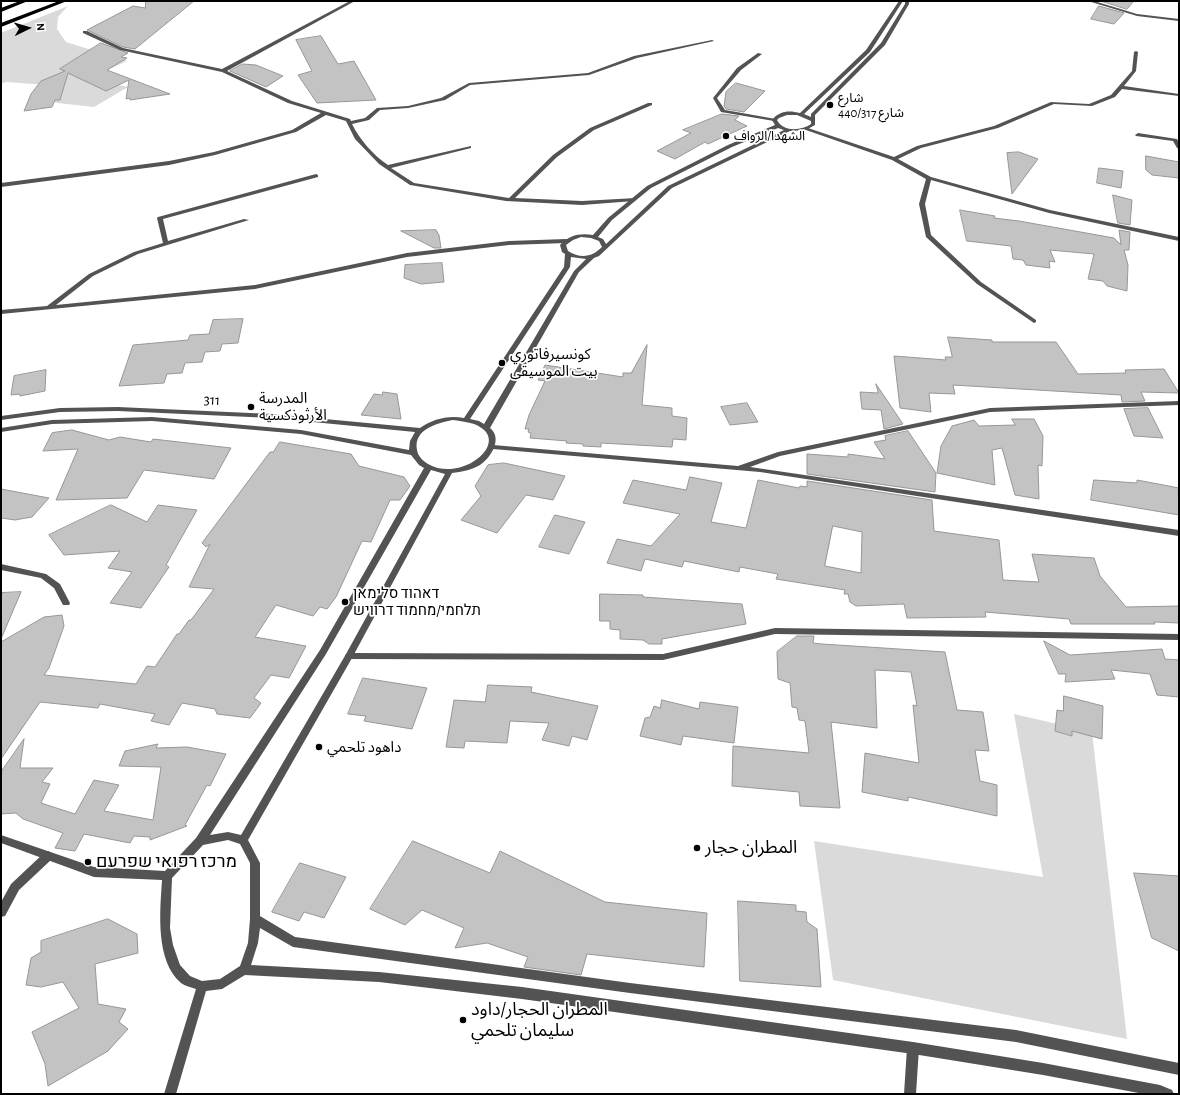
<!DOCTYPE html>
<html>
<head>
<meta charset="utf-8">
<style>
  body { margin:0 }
  #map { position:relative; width:1180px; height:1095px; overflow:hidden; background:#fff; font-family:"Alegreya Sans",sans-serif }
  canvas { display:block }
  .frame { position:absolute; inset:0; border:2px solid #000; pointer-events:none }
  .north { position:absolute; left:8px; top:8px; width:40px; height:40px; -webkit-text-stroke:3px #fff; paint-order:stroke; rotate:85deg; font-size:11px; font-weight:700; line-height:16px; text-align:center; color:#000 }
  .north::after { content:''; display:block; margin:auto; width:14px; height:18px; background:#000; clip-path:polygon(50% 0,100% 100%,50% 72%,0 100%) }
</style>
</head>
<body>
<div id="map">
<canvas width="1180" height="1095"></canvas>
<div class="frame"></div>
<div class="north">N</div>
</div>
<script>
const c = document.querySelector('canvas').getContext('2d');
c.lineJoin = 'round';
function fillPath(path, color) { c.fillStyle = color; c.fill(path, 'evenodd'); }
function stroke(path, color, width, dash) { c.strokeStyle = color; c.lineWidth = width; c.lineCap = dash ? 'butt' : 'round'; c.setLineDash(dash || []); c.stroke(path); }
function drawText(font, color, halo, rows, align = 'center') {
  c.font = font + ' "Alegreya Sans","Noto Sans Arabic",Heebo,sans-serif'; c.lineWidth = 3.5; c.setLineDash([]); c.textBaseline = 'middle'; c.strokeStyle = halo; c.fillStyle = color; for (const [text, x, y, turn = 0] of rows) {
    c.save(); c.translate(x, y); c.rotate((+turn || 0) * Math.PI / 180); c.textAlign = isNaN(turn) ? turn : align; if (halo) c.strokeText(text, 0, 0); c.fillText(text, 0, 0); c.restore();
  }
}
fillPath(new Path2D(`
  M68,6L58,17L57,29L66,42L127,61L87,79L128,87L94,107L40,101L48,85L6,82L1,84V33Z
  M1014,714L1092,732L1127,1039L833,980L814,841L1043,877Z`), '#dadada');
const building = new Path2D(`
  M146,1H194L135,49L123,47L87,30L133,6L145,8Z
  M1101,1H1134L1127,9Z
  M1099,6L1124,13L1114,24L1091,19Z
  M321,36L338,64L354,61L376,100L317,103L298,75L312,71L296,40Z
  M101,43L128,53L121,57L127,58L107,70L170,94L130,100V98L126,99L129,80L106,91L68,73L60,100H55L52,107L24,111L31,94L41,81L65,71L60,69Z
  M243,64L256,65L283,76L266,87L230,71Z
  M736,83L765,91L744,112L726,109L724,106L726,92Z
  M722,114L739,116L735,120L747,126L708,144L705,142L675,159L657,151L691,133L683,130Z
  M1019,152L1038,159L1012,194L1007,153Z
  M1146,156L1179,162V178L1152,175L1146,170Z
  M1099,168L1123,171L1121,188L1097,183Z
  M1113,195L1132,200L1130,225L1118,223Z
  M960,210L995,216L994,218L1019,221L1114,238L1121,245L1119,230L1130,232L1129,250H1124L1128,265L1127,291L1107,286L1103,281L1088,279L1094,254L1050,250L1055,262L1049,261L1050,268L1026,265L1023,260L1013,259L1011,246L967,241Z
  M436,230L439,235L441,248H434L401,231Z
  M442,263L444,282L421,284L404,278L405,265Z
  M243,319L238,343L222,344L220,351L205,352L202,362L185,363L182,373L167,374L164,383L119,386L133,345L188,340L190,335L209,334L213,320Z
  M948,337L992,340V342H1056L1078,374L1126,373L1125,370L1164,369L1179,393L1141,392L1145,401L1122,402L1121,395L953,385L955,394L929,393L931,412L900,408L894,356L946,360L945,357H952Z
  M647,345L642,405L672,408V416L687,418L686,440L673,439L672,447L601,443V447L583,446V444L566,443L567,441L530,438L531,433L528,432L529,429H525L529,415L545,381L538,380L545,365L623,377V373H631Z
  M46,370L45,391L20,396V394L11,395L14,376Z
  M876,384L903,424L884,429L881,410L862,409L860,392L878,393Z
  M383,392L397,394L401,419L361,415L374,394L382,395Z
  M747,403L758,422L730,425L721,407Z
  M1148,408L1163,438L1134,436L1124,409Z
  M1012,419H1034L1043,436L1042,466L1038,465L1039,499L1015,495L1002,448L992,450L995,485L937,473L941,446L952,426L974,420L979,426L1015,425Z
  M72,430L109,440L120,437L151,442L153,439L231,448L214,479L144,470L127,498L56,500L78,449L43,451L52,433Z
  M908,431L936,473L935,492L807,474V454L848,457V454L885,459L874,442L886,440L885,436Z
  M280,442L351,454L359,466L404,477L410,486L400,500H390L371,542L362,541L336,597L327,609L320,607L313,616L276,605L255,637L306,646L289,678L271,675L254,698L261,703L250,718L217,714L215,709L182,703L169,725L151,721L155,714L100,704L98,708L40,702L1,759V642L44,617L62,615L64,626L49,668L44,675L136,684L147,666L155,667L177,634H179L189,620H191L214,589L189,587L210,544L206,547L202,543L270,452H273Z
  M504,463L565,476L553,500L526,495L497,533L461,520L481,496L475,486L488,465Z
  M690,477L722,483L711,522L746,528L758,480L799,488L800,486L807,487V481L932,500L934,531L999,540L1003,580L1039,582L1032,554L1094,558L1100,576L1126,607L1179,606V623L1154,622L1155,624H1071L1069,619L985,612L986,617L907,618L904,604L856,606L850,602L848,594H844L845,590L776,579L778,574L740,567L739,572L684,561L682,567L645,559L641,571L607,563L617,539L651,546L680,514L623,503L633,480L686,490ZM833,526L862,532L861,573L825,566Z
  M1094,480L1137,483V480L1179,488V515L1091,500Z
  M1,489L49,498L32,517L15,520L1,518Z
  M111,505L147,522L158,505L197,510L166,565L169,567L141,608L110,603L132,572L108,568L120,551L64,555L49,535Z
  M555,515L585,522L569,554L539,547Z
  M21,592L1,639V593Z
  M600,594L643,595V597L742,604L746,624L662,639V644H649L643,640L620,639V630L610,629V621H600Z
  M797,636H814L813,643L822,644L945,652L957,710L983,712L989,751L975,750L980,781L997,785V816L908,797V801L862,792L865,753L919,763L913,705L917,706L911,672L875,670L877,728L831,722L840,808L800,806L799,792L732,786L733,746L809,753L805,721L799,720L797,708L792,707L790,683L778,679L777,652Z
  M1044,641L1070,655L1162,649L1165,659L1179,660V697L1157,695L1150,674L1111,670L1115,679L1065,682L1066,674H1059Z
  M363,678L427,688L412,729L364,721L366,716L348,714Z
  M488,685L532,687L531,692L598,706L587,740L572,736L569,746L542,740L549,723L510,721L507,743L465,741L464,748L446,747L454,700L485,702Z
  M1064,696L1103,706L1102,739L1072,731V736L1055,731L1057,710L1063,711Z
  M662,700L699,709L700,702L738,707L734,743L683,736L681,745L640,736L645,718L650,717L654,706L660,708Z
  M24,739L20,768H53L42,782L50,784L41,803L75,814L94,780L119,785L104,811L153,820L161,767L119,766L125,751L158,744L156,748L187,747L226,754L210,786L207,785L185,825L187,826L150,840V837L134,836L130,843L84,834L75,851L55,848L63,833L23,819L16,813L1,814V772Z
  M413,841L490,873L500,851L605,902L707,913L704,967L587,954L581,975L524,967L528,957L487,943L455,948L464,928L422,910L405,925L370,909Z
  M300,863L346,877L324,918L304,912L299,921L272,912Z
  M1134,873L1179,876V951L1152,938Z
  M738,901L796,905V911L806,912L807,922L817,929L821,987L740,981Z
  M108,919L137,934L138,953L95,964L98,1004L126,1009L119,1022L128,1029L108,1051L48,1086L45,1064L32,1032L79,1008L63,982L41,987L26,985L31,958L41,952V941Z`);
fillPath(building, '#c3c3c3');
stroke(building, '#979797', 1);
fillPath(new Path2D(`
  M350,1H355L227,71L292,101L350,119L351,121L365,118L377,108L408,106L441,98L469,83L588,73L634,56L712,40L714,41L637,58L589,75L470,85L445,100L408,108L380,110L369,120L352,124C360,140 373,155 388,165L471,146V148L391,168L414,183L509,198L553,155L590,128L648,103H652V105L594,130L557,157L515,198L582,201L636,198V200L634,201L582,205L506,201L410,185L379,164L355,139L346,121L326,115L296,132L215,155L169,165L1,187V183L169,161L214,152L292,130L321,113L288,103L222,72L120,50L83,33V31H87L123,48L222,69Z
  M1088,1H1094L1137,14L1179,19V21L1137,16Z
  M1136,51L1138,52L1136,71L1124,86L1179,94V96L1122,89L1115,97L1092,106L1054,104L998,128L921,148L898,159L931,177L1050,210L1179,237V241L1049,213L931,180L925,204L931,235L981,282L1036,320V322L1034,323L977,284L926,237L919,204L926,179L892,160L803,129L808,128L894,157L917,146L994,126L1051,102L1089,104L1111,95L1132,71L1134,52Z
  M758,53L762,54L741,70L717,98L725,110L776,119V121H774L721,112L713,98L737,68Z
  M1138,133L1177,139L1179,143V149L1177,148L1173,141L1136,136L1135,135Z
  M316,174L318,175V177L163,219L168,241L244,219L249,220L138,254L93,276L56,305L255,285L407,253L509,241L566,239L569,241L566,243L509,245L407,257L255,289L1,314V310L47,306L89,274L134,252L163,243L157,218L158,217Z
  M1179,401V405L990,412L780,456L750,467L1179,530V536L760,472L493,449L489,447L493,445L738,466L778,452L990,408Z
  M1,564L46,574L60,584L70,603L69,605H63L54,588L41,578L1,570Z
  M775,628L1179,634V640L775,634L663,660L349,659L346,658L345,656L346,654L349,653L663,654Z
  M48,851L52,853L53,856L52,859L19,890L5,916L1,917V902L11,884L44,853Z
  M913,1042L917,1044L919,1048L916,1094H904L907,1048L909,1044Z`), '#535353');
fillPath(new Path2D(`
  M899,1H903L870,52L804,114L811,117V114L881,43L905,4V1H909V4L885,45L815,115V125L806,130L790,131L672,188L599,256L594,258L579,272L490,428C503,438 491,458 480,465C471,470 462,472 452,473L352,658L248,840L260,863V916L295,937L630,983L1016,1030L1179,1063V1075L1016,1042L630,993L293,947L260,928L258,943L251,965L379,972L522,987L913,1042L1043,1063L1160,1085L1172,1090L1174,1094H1144L1043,1075L913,1054L522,999L379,982L245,975L222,989L206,991L176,1094H164L196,989C191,987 185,986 181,983C155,961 160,911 162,880L94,877L1,843V835L94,867L165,871L196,838L320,650L424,468L419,465L411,455L301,434L152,421L52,424L1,432V428L52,420L152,417L301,430L409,450L410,441L415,432L272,418L118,411L60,412L1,420V416L60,408L118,407L272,414L420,428C433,419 448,415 464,418L564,267L565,254L562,252L560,245C569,235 580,233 593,235L608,218L647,186L728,145L775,125L772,120C779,111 789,110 800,113L866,50ZM787,115H797L811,121V124C801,131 783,132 777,120L779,118ZM778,128L784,130L668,186L606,244L603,239L598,237L612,220L651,188L732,147ZM581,237L591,238L599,241L602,247C592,257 581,259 568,251L566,245L573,240ZM571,257L586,259L574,271L484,424L479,421L470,419L570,267ZM453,420C460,421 468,422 474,424C515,440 462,484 428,464C422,460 418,456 417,450C413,429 438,423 453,420ZM431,470L445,474L346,654L241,835L228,832L210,835L326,654ZM228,840L240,844L250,863V919L248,943L240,966L220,979L202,981L190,976L180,965L173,945L170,928L172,878L203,845Z`), '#535353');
fillPath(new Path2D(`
  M20,1H28L1,12V8Z
  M59,1H67L1,27V23Z`), '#000');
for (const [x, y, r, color] of [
  [830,105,4,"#000"],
  [726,136,4,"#000"],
  [502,363,4,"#000"],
  [251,407,4,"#000"],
  [345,602,4,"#000"],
  [319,747,4,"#000"],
  [697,848,4,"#000"],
  [88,862,4,"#000"],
  [463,1020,4,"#000"]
]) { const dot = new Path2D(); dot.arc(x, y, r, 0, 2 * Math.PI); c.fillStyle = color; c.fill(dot); stroke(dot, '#fff', 1.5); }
drawText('13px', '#000', '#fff', [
  ["شارع",838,98],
  ["440/شارع 317",838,113],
  ["الشهدا/الرواف",734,136]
], 'left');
drawText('15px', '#000', '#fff', [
  ["كونسيرفاتوري",510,354],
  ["بيت الموسيقى",510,371],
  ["المدرسة",259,398],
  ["الأرثوذكسية",259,415],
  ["דאהוד סלימאן",353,593],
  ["תלחמי/מחמוד דרוויש",353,610],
  ["داهود تلحمي",327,747]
], 'left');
drawText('15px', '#000', '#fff', [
  ["311",212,400,3]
]);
drawText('18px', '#000', '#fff', [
  ["المطران حجار",705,848],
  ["מרכז רפואי שפרעם",96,862],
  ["المطران الحجار/داود",471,1010],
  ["سليمان تلحمي",471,1031]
], 'left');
</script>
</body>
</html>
